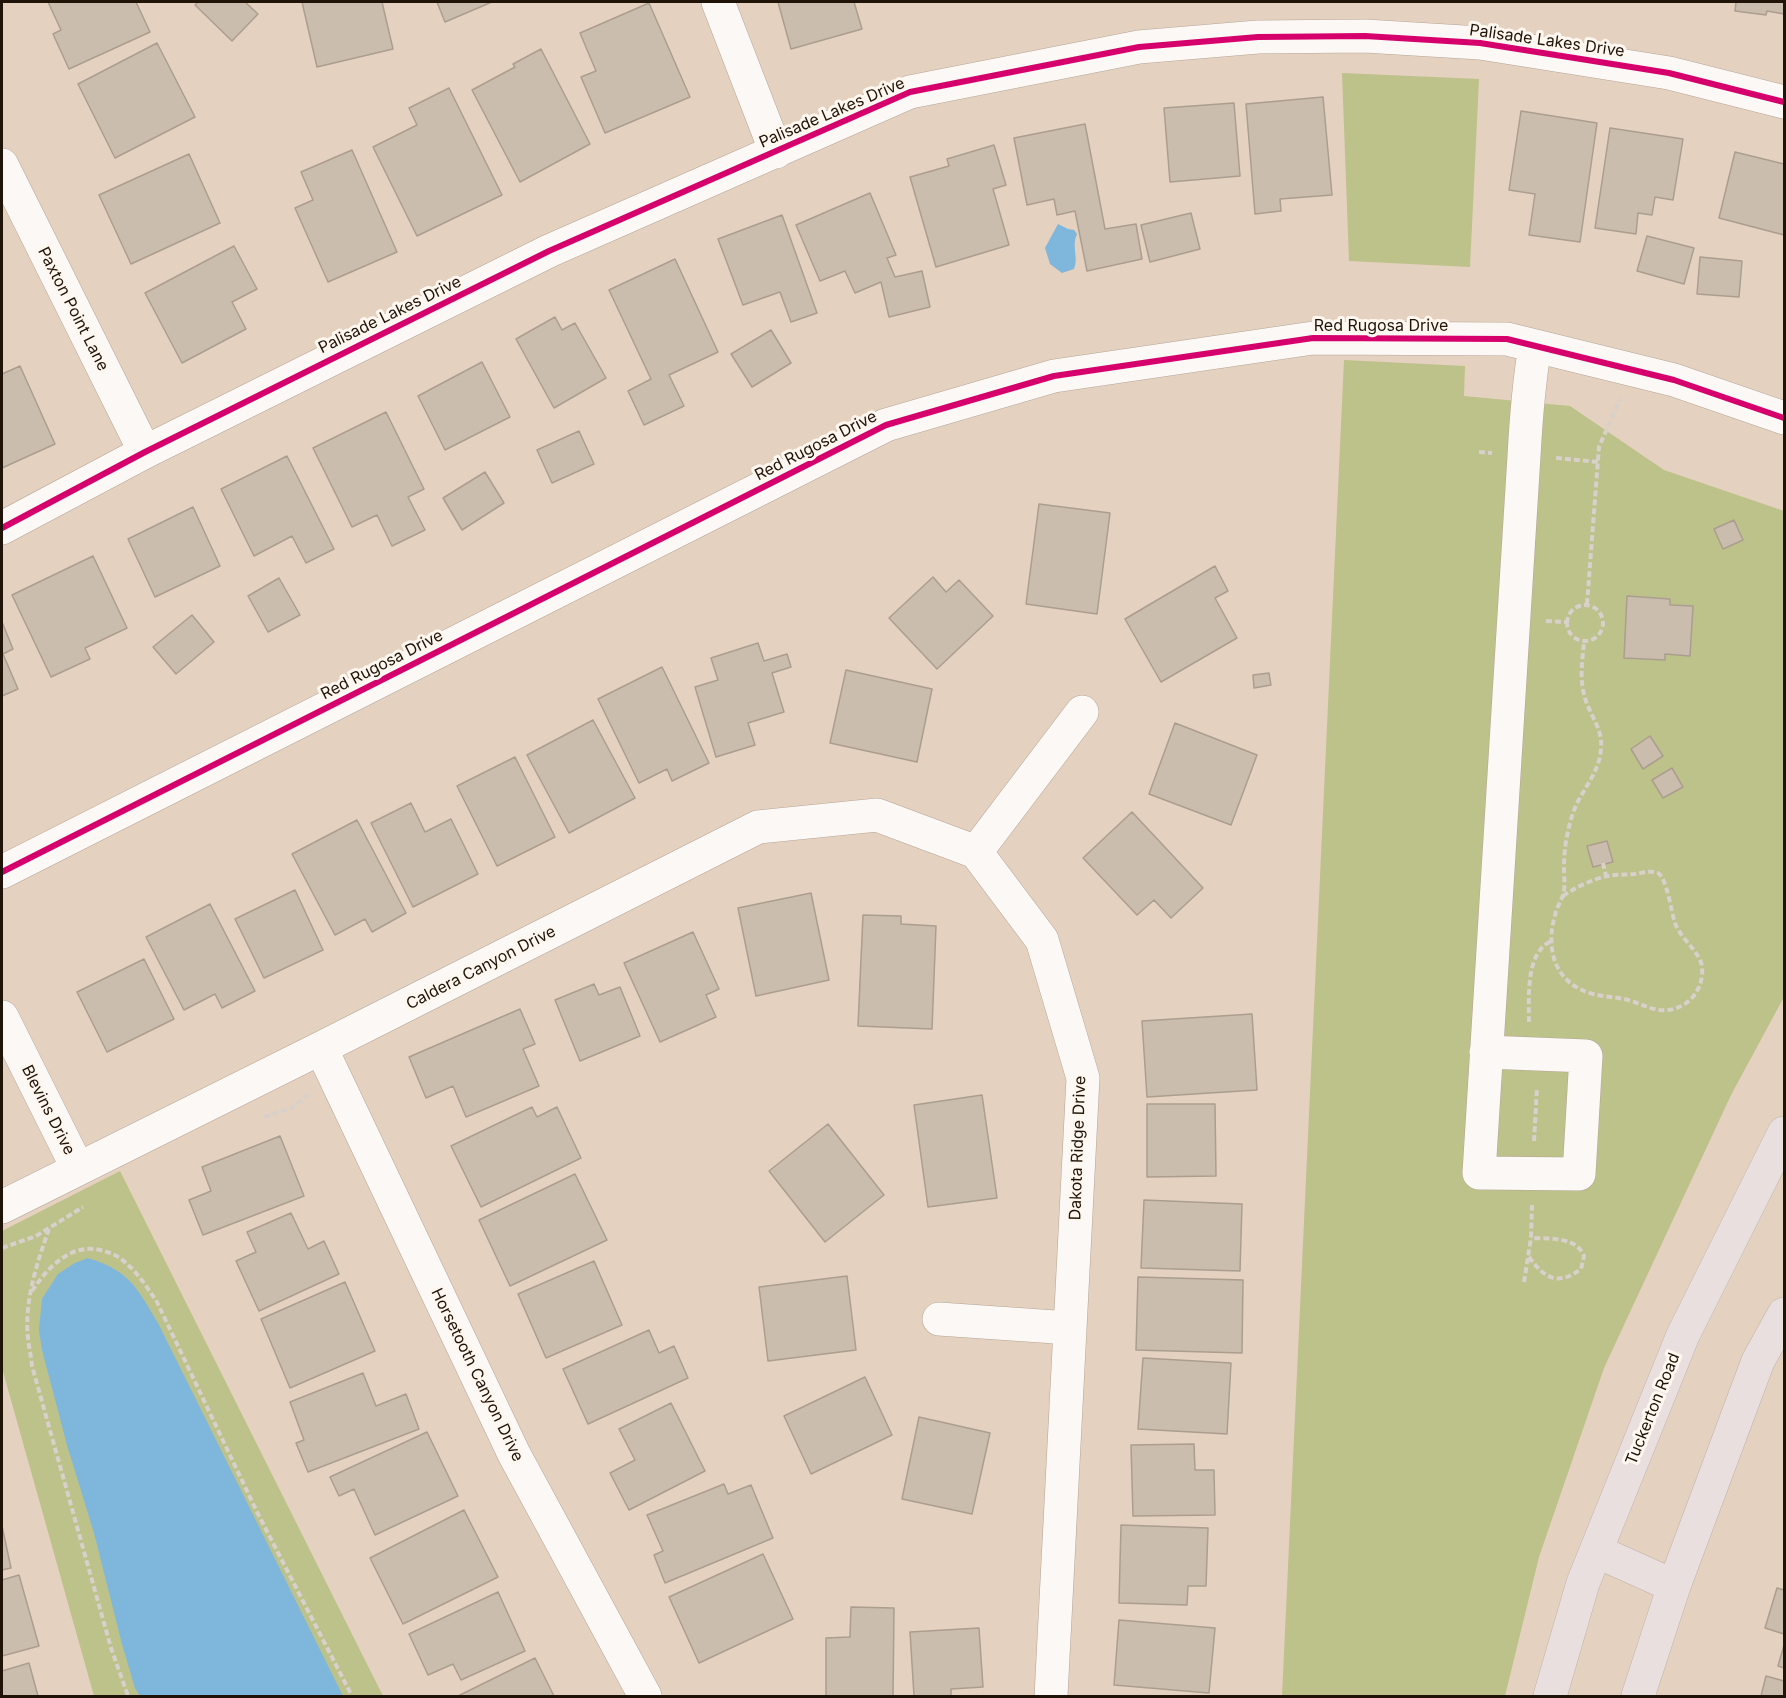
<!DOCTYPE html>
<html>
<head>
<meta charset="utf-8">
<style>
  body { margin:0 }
  #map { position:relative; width:1786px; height:1698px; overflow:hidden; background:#e5d1bf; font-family:Inter,sans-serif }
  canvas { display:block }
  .frame { position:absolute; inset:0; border:3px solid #201408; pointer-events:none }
</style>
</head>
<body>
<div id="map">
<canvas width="1786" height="1698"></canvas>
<div class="frame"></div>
</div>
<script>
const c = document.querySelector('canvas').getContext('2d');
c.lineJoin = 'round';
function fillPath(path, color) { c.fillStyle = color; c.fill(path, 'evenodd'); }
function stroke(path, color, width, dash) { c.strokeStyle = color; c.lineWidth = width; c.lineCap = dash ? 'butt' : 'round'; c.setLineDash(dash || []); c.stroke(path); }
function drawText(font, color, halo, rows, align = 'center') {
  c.font = font + ' Inter,sans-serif'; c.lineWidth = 6; c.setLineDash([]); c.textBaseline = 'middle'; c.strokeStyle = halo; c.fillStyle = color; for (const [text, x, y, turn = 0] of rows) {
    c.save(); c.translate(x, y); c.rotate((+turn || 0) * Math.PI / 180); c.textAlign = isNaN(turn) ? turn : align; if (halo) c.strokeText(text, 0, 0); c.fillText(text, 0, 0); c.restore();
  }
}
fillPath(new Path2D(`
  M1342,73L1479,79L1470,267L1349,261Z
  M1344,360L1465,366L1464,396L1570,406L1664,470L1784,511V997L1731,1095L1604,1368L1539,1557L1505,1696H1282Z
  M120,1171L383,1696H94L2,1368V1231Z`), '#bdc18a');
fillPath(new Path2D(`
  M1058,224L1068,229L1074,230L1077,234C1071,246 1079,257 1074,269L1062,273L1050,264L1045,248Z
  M88,1258C130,1271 137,1288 158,1323L343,1696H140L135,1688L122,1644L94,1533L67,1445L42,1350L39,1330L42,1299L58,1274L75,1263Z`), '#7fb6dc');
const building = new Path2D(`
  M48,2H136L150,32L69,69L53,34L61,30Z
  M198,2H245L258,14L232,41L195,5Z
  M302,2H382L393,49L317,67Z
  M437,2H492L445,22Z
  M778,2H854L862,29L791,49Z
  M1736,2H1784V14L1767,11L1766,15L1735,11Z
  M649,3L690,97L605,133L581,77L596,71L580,33Z
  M157,43L195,117L115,158L78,84Z
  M541,49L590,144L520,182L472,90L515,67L513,64Z
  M449,88L502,195L417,236L373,147L417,125L409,108Z
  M1323,97L1332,195L1280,199L1281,211L1255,214L1246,104Z
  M1234,103L1240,176L1170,182L1164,108Z
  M1521,111L1597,123L1580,242L1529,235L1535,194L1509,190Z
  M1085,124L1105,229L1136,224L1142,259L1087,271L1075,211L1057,215L1054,199L1027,205L1014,138Z
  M1610,128L1683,139L1673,200L1655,197L1652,215L1638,213L1636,234L1595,228Z
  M994,145L1006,185L993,189L1009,245L936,267L910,177L949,166L947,159Z
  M352,150L397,252L328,282L295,208L313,200L301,172Z
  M1735,152L1784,164V235L1719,218Z
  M189,154L220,223L131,264L99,195Z
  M870,193L896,255L887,258L895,277L922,271L930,307L889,317L881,282L855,293L845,271L820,281L796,225Z
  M1191,213L1200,249L1150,262L1141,225Z
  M782,215L817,313L791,322L780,292L743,305L718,239Z
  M1647,236L1694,248L1684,284L1637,271Z
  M234,246L257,289L232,302L246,329L182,363L145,293Z
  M1700,257L1742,261L1739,297L1697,294Z
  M675,259L718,352L669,375L684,406L644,425L628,391L651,379L609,290Z
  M555,317L562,330L575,323L606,378L554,408L516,339Z
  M771,330L791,363L752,387L731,354Z
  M482,362L510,417L445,450L418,396Z
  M20,366L55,444L2,468V374Z
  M386,412L424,489L408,497L425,530L392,546L377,515L352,527L313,448Z
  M579,431L594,464L552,483L537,450Z
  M287,456L334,549L306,563L292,536L254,556L221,489Z
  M485,472L504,503L462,530L443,498Z
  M1039,504L1110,513L1097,614L1026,604Z
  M193,507L220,566L155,597L128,539Z
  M1734,520L1743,540L1723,549L1714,529Z
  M93,556L127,628L85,648L90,659L51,677L12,595Z
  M1215,566L1228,591L1215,598L1237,638L1161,682L1125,619Z
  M933,577L946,592L959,580L993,616L937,669L889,618Z
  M279,578L300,615L268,632L248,596Z
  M1627,596L1670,599V605L1693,606L1690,656L1665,654V660L1624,658Z
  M192,615L214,642L176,674L153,647Z
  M2,622L13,649L3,654L18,689L2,696Z
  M758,643L764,661L787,654L791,667L772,673L784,712L748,723L755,745L716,757L695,687L718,680L711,658Z
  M662,667L709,763L672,781L667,769L639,783L598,699Z
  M846,670L932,689L917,762L830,743Z
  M1269,673L1271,685L1254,688L1253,675Z
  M593,720L635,798L569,833L527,755Z
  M1175,723L1257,755L1231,825L1149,794Z
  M1650,736L1663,756L1643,769L1631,749Z
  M515,757L555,837L497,866L457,786Z
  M1672,768L1683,787L1663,798L1652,780Z
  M411,803L425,832L451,819L478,874L413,907L371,823Z
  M1132,812L1203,888L1171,918L1154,900L1137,915L1083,858Z
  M357,820L406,913L372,932L365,919L335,935L292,854Z
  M1607,841L1613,862L1593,867L1587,846Z
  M295,890L323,950L264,978L235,919Z
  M811,893L829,980L756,996L738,908Z
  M210,904L255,991L222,1008L215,994L184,1010L146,937Z
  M863,915L901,916V924L936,926L932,1029L858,1026Z
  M693,932L719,989L706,995L716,1017L660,1042L624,963Z
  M144,959L174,1019L107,1052L77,992Z
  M594,984L599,995L620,987L640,1036L580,1061L555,1000Z
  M520,1009L535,1044L523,1049L539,1086L466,1117L453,1086L426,1098L409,1057Z
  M1252,1014L1257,1090L1147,1097L1142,1021Z
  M982,1095L997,1198L928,1207L914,1105Z
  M1147,1104H1215L1216,1176L1147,1177Z
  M532,1107L537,1117L557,1107L581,1158L481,1207L451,1146Z
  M828,1124L884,1195L825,1242L769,1171Z
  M280,1136L304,1196L203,1235L189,1200L211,1191L202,1167Z
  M575,1174L607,1240L510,1286L479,1220Z
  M1144,1200L1242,1204L1240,1271L1141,1268Z
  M291,1213L308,1249L324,1241L339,1274L259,1311L236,1261L256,1252L247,1232Z
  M594,1261L622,1325L546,1358L518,1294Z
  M847,1276L856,1350L768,1361L759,1287Z
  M1138,1277L1243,1280L1242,1353L1136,1350Z
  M345,1282L375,1351L290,1388L261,1319Z
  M649,1330L659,1353L674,1346L688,1378L588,1424L563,1369Z
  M1143,1358L1231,1363L1227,1434L1138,1429Z
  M363,1373L376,1406L406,1394L419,1429L308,1472L296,1443L304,1440L290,1402Z
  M865,1377L892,1435L811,1474L784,1416Z
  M671,1403L705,1471L629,1510L610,1473L635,1460L619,1429Z
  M919,1417L990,1433L972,1514L902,1499Z
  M427,1432L458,1496L375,1535L354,1489L339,1496L330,1477Z
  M1194,1444L1195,1470H1214L1215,1515L1133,1516L1131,1445Z
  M724,1484L728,1494L751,1485L773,1538L665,1583L654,1555L663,1551L647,1515Z
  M464,1510L498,1577L403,1624L370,1558Z
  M1121,1525L1208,1528L1206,1586H1188L1187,1605L1119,1603Z
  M2,1526L11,1568L2,1570Z
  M763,1554L793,1619L699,1663L669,1597Z
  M19,1575L39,1646L2,1656V1580Z
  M1777,1588L1784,1590V1634L1765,1628Z
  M498,1592L525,1651L461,1680L453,1664L428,1675L409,1634Z
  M851,1607L894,1608L893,1696H826V1638L850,1637Z
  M1119,1620L1215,1628L1209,1693L1114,1685Z
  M979,1628L983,1687L951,1689V1696H914L910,1632Z
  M1784,1645V1668L1778,1666Z
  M535,1658L554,1696H458Z
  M29,1663L38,1696H2V1671Z
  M1766,1676L1784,1681V1696H1761Z`);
fillPath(building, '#cabdae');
stroke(building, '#ab9e8f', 1.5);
const minor = new Path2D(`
  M718,2L776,152
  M2,165L145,452
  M2,528L145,452L549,251L910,92L1139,47L1258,37L1365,36L1480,43L1669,73L1784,102
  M976,852L1042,940L1083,1078L1051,1696
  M976,852L1082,712
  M2,872L886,425L1054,376L1313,338L1507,339L1674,380L1784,418
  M2,1017L78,1169
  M321,1048L514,1454L645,1696
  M1486,1052L1586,1056L1579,1174L1479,1173L1524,456C1526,419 1529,382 1535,346
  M2,1207L321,1048L758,827L877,815L976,852
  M939,1319L1070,1328`);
const major = new Path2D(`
  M1596,1551L1674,1586
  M1550,1696L1583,1583L1683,1335L1784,1133
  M1638,1696L1674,1586L1758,1361L1784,1314`);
stroke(minor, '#b5a597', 34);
stroke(major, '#bcb2a9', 34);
stroke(new Path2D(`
  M1479,452L1492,453
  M1556,458L1598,462
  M1587,604L1599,447L1620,399
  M1567 623a18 18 0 1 1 36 0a18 18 0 1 1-36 0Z
  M1546,621L1566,622
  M1603,863L1606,876
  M1563,896C1574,888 1595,878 1608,876C1617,874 1626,875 1635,874C1642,873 1651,870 1658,873C1667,878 1671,911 1675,923C1680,937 1694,947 1700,960C1704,968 1702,980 1699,987C1692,1003 1676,1012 1659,1010C1648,1008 1639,1003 1628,1000C1617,997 1605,997 1593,994C1555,984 1545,950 1555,915C1557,906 1563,899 1564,890C1565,882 1564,874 1564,867C1564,849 1567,831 1573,813C1581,790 1600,773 1601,748C1603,731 1591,716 1586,701C1579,682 1582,662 1584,643
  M1529,1022C1529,999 1525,951 1552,941
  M264,1117L291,1108L308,1095
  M1534,1141L1537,1088
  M49,1229C37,1263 24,1301 28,1338C29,1347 31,1356 32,1366L111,1648L128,1696
  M2,1248L36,1236L83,1207
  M1529,1257C1545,1279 1558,1286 1581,1269L1584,1256C1576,1236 1549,1239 1531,1238
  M1524,1282L1531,1238L1532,1205
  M32,1291C48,1267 72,1241 104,1251C110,1253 116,1255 121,1259C136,1270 147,1287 157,1302L257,1512L352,1696`), '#d7d0cb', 4, [6, 3]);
stroke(minor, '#fbf8f5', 33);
stroke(major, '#e9dfde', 33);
stroke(new Path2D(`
  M2,528L145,452L549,251L910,92L1139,47L1258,37L1365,36L1480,43L1669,73L1784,102
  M2,872L886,425L1054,376L1313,338L1507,339L1674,380L1784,418`), '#d6006c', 6);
drawText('16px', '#201408', '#fef7f0', [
  ["Palisade Lakes Drive",1547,41,8],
  ["Palisade Lakes Drive",832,113,-23],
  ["Paxton Point Lane",73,309,63],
  ["Palisade Lakes Drive",390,315,-26],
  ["Red Rugosa Drive",1381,326],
  ["Red Rugosa Drive",816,446,-27],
  ["Red Rugosa Drive",382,665,-27],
  ["Caldera Canyon Drive",481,968,-27],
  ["Blevins Drive",48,1110,63],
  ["Dakota Ridge Drive",1078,1148,-88],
  ["Horsetooth Canyon Drive",477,1375,64],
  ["Tuckerton Road",1653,1409,-68]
]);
</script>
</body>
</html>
